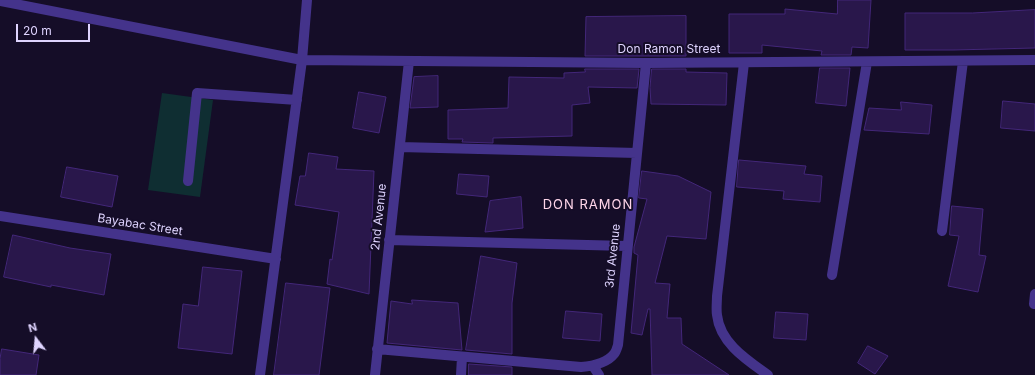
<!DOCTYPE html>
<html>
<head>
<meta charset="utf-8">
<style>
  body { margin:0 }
  #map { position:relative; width:1035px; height:375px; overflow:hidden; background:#150d28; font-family:Inter,sans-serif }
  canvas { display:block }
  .north { position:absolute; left:16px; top:319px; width:40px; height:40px; -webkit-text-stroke:3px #150d28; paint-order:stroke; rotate:344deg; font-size:11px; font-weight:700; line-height:16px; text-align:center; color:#dfd4ff }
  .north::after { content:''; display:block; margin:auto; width:14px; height:18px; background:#dfd4ff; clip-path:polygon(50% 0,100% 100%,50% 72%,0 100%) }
  .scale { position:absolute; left:16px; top:24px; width:74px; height:18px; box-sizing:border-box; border:2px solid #dfd4ff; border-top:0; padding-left:5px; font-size:12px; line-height:14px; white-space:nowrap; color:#dfd4ff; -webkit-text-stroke:3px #150d28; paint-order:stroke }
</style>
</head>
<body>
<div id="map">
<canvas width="1035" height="375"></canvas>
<div class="north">N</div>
<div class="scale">20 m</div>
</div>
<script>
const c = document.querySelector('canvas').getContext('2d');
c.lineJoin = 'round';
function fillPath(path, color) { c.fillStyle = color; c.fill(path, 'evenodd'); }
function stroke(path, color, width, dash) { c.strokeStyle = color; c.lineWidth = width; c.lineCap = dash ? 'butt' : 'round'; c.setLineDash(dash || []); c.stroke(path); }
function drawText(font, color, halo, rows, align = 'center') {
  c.font = font + ' Inter,sans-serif'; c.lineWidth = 4; c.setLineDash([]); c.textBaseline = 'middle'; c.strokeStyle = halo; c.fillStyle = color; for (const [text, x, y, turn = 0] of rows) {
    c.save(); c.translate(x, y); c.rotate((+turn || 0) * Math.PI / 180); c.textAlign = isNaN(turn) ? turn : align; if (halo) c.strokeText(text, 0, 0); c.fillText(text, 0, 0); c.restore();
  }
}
fillPath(new Path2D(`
  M162,93L213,100L200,197L148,190Z`), '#0f2e32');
const building = new Path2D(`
  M838,0H871L868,48L852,47L851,55H821L822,51L762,45V53H729V14H785V9L837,14Z
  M1035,10V48L953,50H905V13H972Z
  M686,16V56H585L586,17Z
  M820,68H850L846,106L816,103Z
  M585,69H639L637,88L588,87L590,103L572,105V136L493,138V143L462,142L463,139H448V110L508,108L509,77L564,78V73L585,72Z
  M652,69H686V72L727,73L726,105L651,104L650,88Z
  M438,76V107L410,108L414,77Z
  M359,92L386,97L379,133L353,128Z
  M1003,101L1035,104V131L1001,128Z
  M901,102L932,105L929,134L864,130L869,108L901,110Z
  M309,153L338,157L336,169L374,171L369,294L327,284L330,259L332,260L339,212L295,205L300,176H305Z
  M739,160L806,166L804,174L822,176L820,202L783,199L784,191L737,187Z
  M67,167L118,176L112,207L61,197Z
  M642,171L678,176L711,192L706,239L667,236L655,283L670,284L667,318H681L682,344L729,375H652L650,309H648L642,335L631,333L638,255L634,253V247L647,199L639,198Z
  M459,174L489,176L487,197L457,194Z
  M521,197L523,228L485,232L490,201Z
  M952,206L983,209L979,255L986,256L978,292L948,286L959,236L950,235Z
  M13,235L70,248L111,254L104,295L51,285V287L4,277Z
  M481,256L517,263L512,303V354L466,350Z
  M203,267L242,271L232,354L178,348L183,304L198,306Z
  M286,283L330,288L319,375H274Z
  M412,300L458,303L462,350L387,343L391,301L412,304Z
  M566,311L602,314L600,341L563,338Z
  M776,312L808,314L806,340L774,338Z
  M868,346L888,356L875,374L858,363Z
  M2,349L39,355L36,375H0V359Z
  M469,364L512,367V375H469Z`);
fillPath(building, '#29174b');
stroke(building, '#432779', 1);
stroke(new Path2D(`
  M0,1L302,60L646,63L1035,60
  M744,63L717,296C717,302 716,309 717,315C720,343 747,360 768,375
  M400,147L637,153
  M188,181L197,93L297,100
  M0,216L276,259
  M942,231L963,61
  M389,240L627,246
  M832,275L867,62
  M1034,304L1035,294
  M377,349L581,367C592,366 607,363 614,354C616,352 617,348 618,345L646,63
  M593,366L599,375
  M260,375L302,60L307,0
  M375,375L409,61
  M461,375L462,357`), '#44338b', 10);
drawText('12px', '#dfd4ff', '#150d28', [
  ["Don Ramon Street",669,49],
  ["2nd Avenue",379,217,-84],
  ["Bayabac Street",140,225,9],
  ["3rd Avenue",613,256,-84]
]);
c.letterSpacing = '1px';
drawText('13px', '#ffd6ea', '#150d28', [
  ["DON RAMON",588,205]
]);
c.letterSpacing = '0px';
</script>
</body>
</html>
